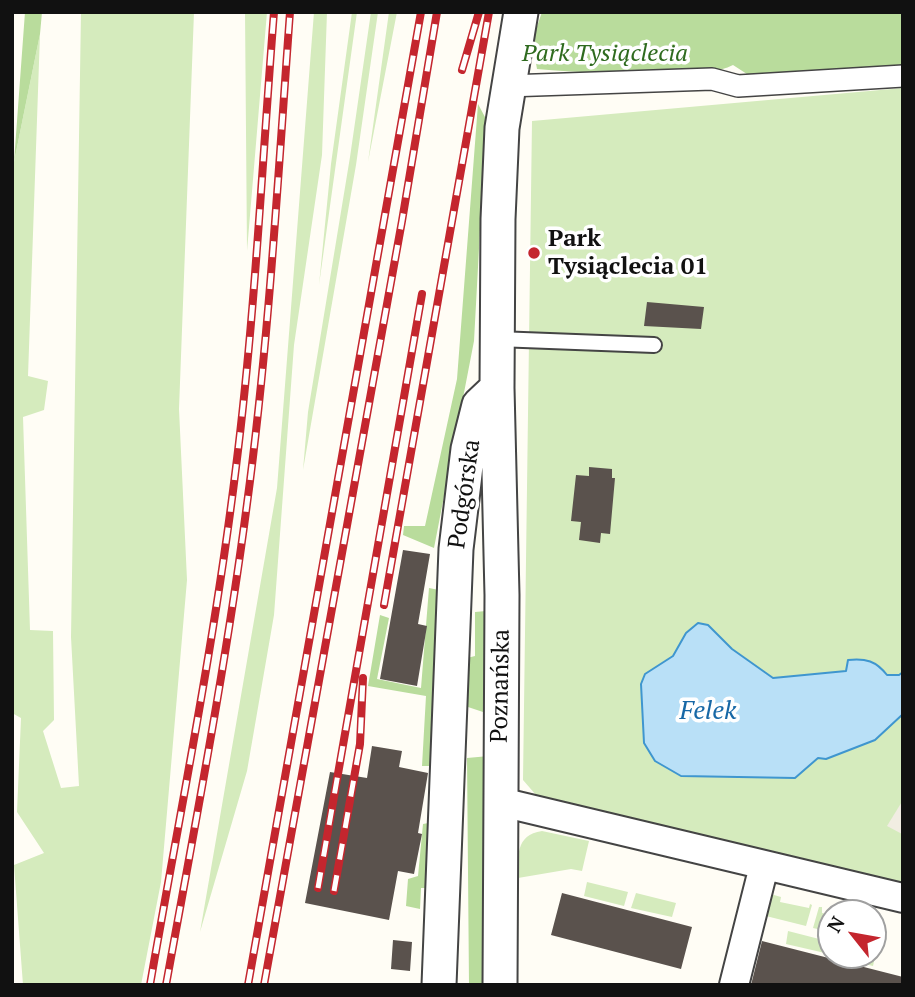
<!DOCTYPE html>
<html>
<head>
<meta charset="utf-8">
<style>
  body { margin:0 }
  #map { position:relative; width:915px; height:997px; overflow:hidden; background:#fffdf5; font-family:"PT Serif",serif }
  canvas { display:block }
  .frame { position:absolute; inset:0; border:14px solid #111; pointer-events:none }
  .north { position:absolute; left:817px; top:899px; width:70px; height:70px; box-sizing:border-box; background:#fff; border:2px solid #a0a0a0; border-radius:50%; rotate:301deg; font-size:19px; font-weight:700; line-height:28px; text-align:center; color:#111 }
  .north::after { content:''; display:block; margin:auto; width:24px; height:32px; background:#c4262e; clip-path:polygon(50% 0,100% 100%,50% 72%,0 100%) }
</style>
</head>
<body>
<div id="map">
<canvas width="915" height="997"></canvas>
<div class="frame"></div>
<div class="north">N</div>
</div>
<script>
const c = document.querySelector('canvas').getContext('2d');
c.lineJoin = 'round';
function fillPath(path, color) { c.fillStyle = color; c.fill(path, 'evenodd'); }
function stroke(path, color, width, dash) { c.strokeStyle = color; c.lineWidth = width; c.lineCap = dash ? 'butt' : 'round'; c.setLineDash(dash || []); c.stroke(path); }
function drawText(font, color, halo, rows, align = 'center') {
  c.font = font + ' "PT Serif",serif'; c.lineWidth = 7; c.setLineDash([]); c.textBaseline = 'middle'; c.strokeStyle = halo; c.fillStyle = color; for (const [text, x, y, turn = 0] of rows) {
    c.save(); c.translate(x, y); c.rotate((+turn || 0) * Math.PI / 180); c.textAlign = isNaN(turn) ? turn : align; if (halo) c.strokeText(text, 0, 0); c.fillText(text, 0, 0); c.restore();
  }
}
fillPath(new Path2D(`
  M81,12H194L179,409L187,580L161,882L141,985H23L14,865L44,853L17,812L21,718L12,713L14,162L40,34L28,376L48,381L44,410L23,417L30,630L53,631L54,720L43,731L61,788L79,786L71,637Z
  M245,12H267L247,251Z
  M314,12H327L322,155L294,345L274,615L247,771L200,932L277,488Z
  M352,12H357L319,285L331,164Z
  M371,12H378L356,165L303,470L308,412L350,157Z
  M389,12H397L368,162Z
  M903,88V884L536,795L523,780L532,121Z
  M542,831L589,841L582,871L571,869L518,878C518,857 515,835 542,831Z
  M587,882L628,892L624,906L584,896Z
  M636,893L676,903L672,917L631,908Z
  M767,893L781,897L780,902L809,908L810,904L812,905L806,926L762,915Z
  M819,907H822V913L831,915V932L813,928Z
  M788,931L827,941L825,953L786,944Z
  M873,951L876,952L873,966L833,956L873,955Z`), '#d5ebbd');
fillPath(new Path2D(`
  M25,12H42L40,34L14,162Z
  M542,12H903V68L750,76L733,65C711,76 682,73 657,73C617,73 577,73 537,69L532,41Z
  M478,104L486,119L474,341L434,548L403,535L404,526H425L457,379Z
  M429,588L444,591L438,766H422L426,696L368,686L380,615L389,618L377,679L421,688Z
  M486,611V713L468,707L467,658L475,656V612Z
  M489,756L488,985H469L467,758Z
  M439,821L434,888H421L420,909L406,906L408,879L418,876L423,824Z`), '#b9dc9c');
fillPath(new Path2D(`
  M903,800V832L902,834L887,826Z`), '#f1ede2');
const water = new Path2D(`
  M698,623L708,625L732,649L773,678L846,671L848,660C866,658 876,661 887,675H899L903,672V714L875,740L826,759L818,758L795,778L681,776L655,761L644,743L641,684L645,674L673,656L686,633Z`);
fillPath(water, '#b9e0f7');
stroke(water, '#3f96cf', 2);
fillPath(new Path2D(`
  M647,302L704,307L701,329L644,326Z
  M589,467L612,469V478H615L610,534L601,533L600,543L579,540L581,522L571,521L576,475L589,476Z
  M403,550L430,554L418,624L427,626L417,686L380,679Z
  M372,746L402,751L399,767L428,773L418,833L422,834L414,874L398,871L389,920L305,903L330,772L367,778Z
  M562,893L692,927L681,969L551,935Z
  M393,940L412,942L410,971L391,969Z
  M762,941L903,977V985H751Z`), '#5a524d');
const service = new Path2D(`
  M497,339L654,345`);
const pedestrian = new Path2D(`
  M507,86L712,79L738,86L903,76`);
const minor = new Path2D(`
  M501,802L903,898
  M734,985L764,866`);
const tertiary = new Path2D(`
  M439,985L456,549L468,449L479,405L497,388
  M500,985L502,595L497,388L498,219L502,128L521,12`);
stroke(service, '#444', 18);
stroke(pedestrian, '#444', 24);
stroke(minor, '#444', 32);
stroke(tertiary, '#444', 37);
stroke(service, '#fff', 14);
stroke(pedestrian, '#fff', 21);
stroke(minor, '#fff', 28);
stroke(tertiary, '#fff', 33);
const rail = new Path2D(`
  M462,70L479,12
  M384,605L489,12
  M318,888L422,294
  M334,891L360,744L363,678
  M150,985C180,812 215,640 236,467C255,316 262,164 274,12
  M166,985C195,825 226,665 247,504C269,341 278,176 290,12
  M248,985L421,12
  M264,985L402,221L437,12`);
stroke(rail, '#c4262e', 8);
stroke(rail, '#fff', 5, [16]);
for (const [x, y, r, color] of [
  [534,253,7,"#c4262e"]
]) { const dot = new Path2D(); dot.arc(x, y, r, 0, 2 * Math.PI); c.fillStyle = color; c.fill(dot); stroke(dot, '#fff', 2.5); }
drawText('italic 24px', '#2f6b1f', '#fff', [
  ["Park Tysiąclecia",605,54]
]);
drawText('bold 24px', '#111', '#fff', [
  ["Park",548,239],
  ["Tysiąclecia 01",548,267]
], 'left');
drawText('24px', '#111', '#fff', [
  ["Podgórska",465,494,-82],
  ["Poznańska",501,686,-89]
]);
drawText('italic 26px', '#1768a6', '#fff', [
  ["Felek",708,712]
]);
</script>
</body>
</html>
